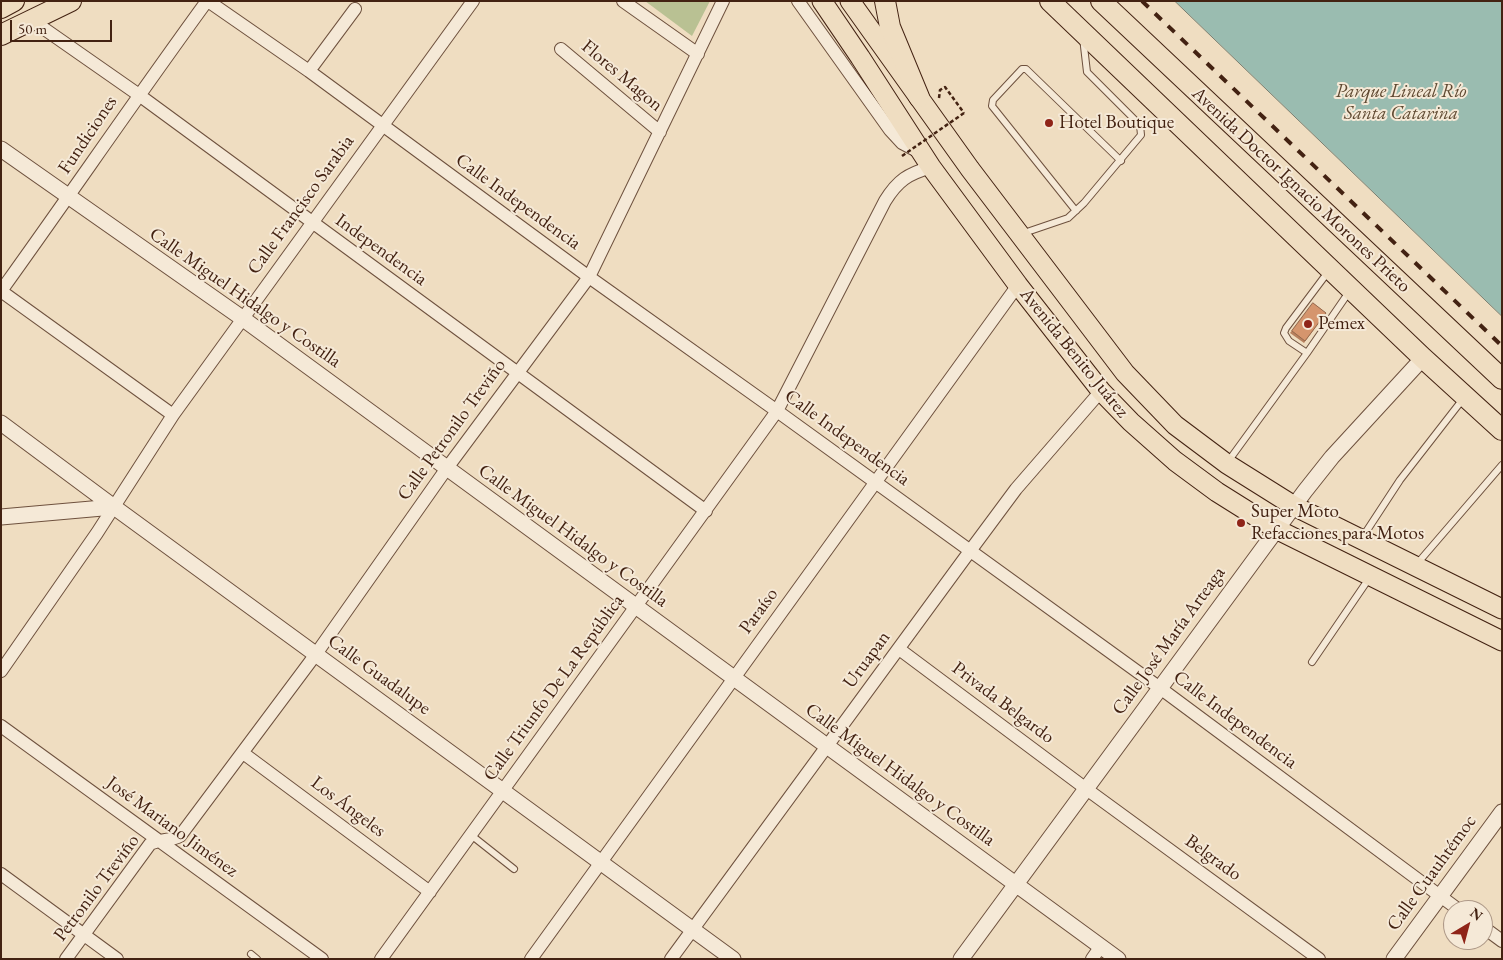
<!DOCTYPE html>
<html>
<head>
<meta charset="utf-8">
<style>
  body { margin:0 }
  #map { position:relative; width:1503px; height:960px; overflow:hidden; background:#efddc1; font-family:"EB Garamond",serif }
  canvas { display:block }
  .frame { position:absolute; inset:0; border:2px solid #432212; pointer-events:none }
  .north { position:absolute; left:1443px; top:900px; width:50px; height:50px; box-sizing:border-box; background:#f5e9d7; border:1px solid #ae9988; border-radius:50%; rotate:37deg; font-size:14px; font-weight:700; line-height:20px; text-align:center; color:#432212 }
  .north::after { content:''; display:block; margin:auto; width:18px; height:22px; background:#8f2418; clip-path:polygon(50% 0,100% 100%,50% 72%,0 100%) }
  .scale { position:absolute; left:10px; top:20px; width:102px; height:22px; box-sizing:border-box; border:2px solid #432212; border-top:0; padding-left:6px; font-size:15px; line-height:18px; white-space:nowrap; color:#432212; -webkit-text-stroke:4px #f5e9d7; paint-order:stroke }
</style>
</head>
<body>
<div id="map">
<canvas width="1503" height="960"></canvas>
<div class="frame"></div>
<div class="north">N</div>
<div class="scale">50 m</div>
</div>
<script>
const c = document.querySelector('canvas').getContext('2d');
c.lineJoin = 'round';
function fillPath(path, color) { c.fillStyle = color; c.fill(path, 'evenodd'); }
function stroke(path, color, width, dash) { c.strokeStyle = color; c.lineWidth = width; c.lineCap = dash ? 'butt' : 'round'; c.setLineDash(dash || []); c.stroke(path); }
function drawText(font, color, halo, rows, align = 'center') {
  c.font = font + ' "EB Garamond",serif'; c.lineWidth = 4; c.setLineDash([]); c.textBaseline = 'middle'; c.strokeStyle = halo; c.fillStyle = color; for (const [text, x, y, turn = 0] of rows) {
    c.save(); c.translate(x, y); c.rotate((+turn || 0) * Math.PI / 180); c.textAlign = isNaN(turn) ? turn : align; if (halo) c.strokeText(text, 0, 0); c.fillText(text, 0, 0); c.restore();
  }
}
fillPath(new Path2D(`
  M645,1H710L692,36Z`), '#b9c193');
const water = new Path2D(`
  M1175,1H1502V316Z`);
fillPath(water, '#9abcb0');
stroke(water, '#777e71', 1);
const service = new Path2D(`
  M1076,211L992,106L993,100L1022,69H1026L1121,161
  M1021,234L1068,218L1084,203L1141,135L1140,125L1087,72L1083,38
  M1328,272L1286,328L1284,333L1289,341L1307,353L1349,292
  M1227,463L1307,353
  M1362,538L1400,480L1463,399
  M1416,565L1502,465
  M1312,662L1370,577
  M471,835L514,869
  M251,954L257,959`);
const minor = new Path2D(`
  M208,1L309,71L589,277L777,411L1160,688L1459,910
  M623,1L698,54
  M798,1L890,130L902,143L921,153
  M33,21L139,95L706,511
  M561,49L660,132
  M309,71L355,9
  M173,415L1,291C70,195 137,97 207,1
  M899,649L1085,788L1319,959
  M1,671L97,533L173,415L473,1
  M1,726L322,959
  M243,753L430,892
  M1,874L117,959
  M1483,927L1502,941
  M66,959L150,844C160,839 171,841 180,836L316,654L447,468L589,277L723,1
  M381,959L777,411L885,201C898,180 908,174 931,167
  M531,959L1018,285
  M671,959L970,551L1016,489L1101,391
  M1092,959L1101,946`);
const tertiary = new Path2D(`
  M1,149L242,318L1118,959
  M1,423L114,507L733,959
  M1,517L114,507
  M961,959L1305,491L1332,457L1423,358
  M1394,959L1502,812`);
const primary = new Path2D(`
  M822,1L860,57L931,167L1018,285L1101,391L1131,422L1175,461L1217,492L1276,529L1502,641
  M850,1L970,169L1125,373L1175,425L1227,464L1294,506L1502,609`);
const trunk = new Path2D(`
  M885,1L890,27L919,97
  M1050,1L1423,358L1502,430
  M1101,1L1502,379
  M1,8L14,1
  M1,35L71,1`);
stroke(service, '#6e513e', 8);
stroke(minor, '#6e513e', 14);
stroke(tertiary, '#6e513e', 17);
stroke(primary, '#432212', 21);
stroke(trunk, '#432212', 22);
stroke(new Path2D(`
  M939,98L940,90L945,87L964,113`), '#432212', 2.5, [4, 2.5]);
stroke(service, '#f5e9d7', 6);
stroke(minor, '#f5e9d7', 12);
stroke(tertiary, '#f5e9d7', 15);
stroke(primary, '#efddc1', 19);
stroke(trunk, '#efddc1', 20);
stroke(new Path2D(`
  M1142,1L1502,346`), '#432212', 4, [9, 9]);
stroke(new Path2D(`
  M902,156L964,113`), '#432212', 2.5, [4, 2.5]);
fillPath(new Path2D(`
  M1313,303L1326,313L1304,343L1290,333Z`), '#b7805e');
const building = new Path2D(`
  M1313,303L1326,313L1305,341L1292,331Z`);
fillPath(building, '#d5956d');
stroke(building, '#95684c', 1);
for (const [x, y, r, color] of [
  [1049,123,5,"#8f2418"],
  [1308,324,5,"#8f2418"],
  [1241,523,5,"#8f2418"]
]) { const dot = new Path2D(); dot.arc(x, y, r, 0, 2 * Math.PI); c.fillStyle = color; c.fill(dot); stroke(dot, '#f5e9d7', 2); }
drawText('19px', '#432212', '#f5e9d7', [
  ["Flores Magon",622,76,40],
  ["Fundiciones",88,135,-56],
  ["Avenida Doctor Ignacio Morones Prieto",1301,190,43],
  ["Calle Independencia",518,202,36],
  ["Calle Francisco Sarabia",301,205,-54],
  ["Independencia",381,250,36],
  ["Calle Miguel Hidalgo y Costilla",245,298,35],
  ["Avenida Benito Juárez",1074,353,51],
  ["Calle Petronilo Treviño",452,430,-54],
  ["Calle Independencia",847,438,36],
  ["Calle Miguel Hidalgo y Costilla",573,536,36],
  ["Paraíso",759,611,-54],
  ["Calle José María Arteaga",1169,641,-54],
  ["Uruapan",867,660,-54],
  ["Calle Guadalupe",379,675,36],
  ["Calle Triunfo De La República",554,688,-54],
  ["Privada Belgardo",1003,703,37],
  ["Calle Independencia",1235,720,37],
  ["Calle Miguel Hidalgo y Costilla",900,775,36],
  ["Los Ángeles",348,807,37],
  ["José Mariano Jiménez",172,827,36],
  ["Belgrado",1213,858,36],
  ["Calle Cuauhtémoc",1432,873,-54],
  ["Petronilo Treviño",97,888,-53]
]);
drawText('italic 19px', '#604a32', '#f5e9d7', [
  ["Parque Lineal Río",1401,92],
  ["Santa Catarina",1401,114]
]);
drawText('19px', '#432212', '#f5e9d7', [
  ["Hotel Boutique",1059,123],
  ["Pemex",1318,324],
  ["Super Moto",1251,512],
  ["Refacciones para Motos",1251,534]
], 'left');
</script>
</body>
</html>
